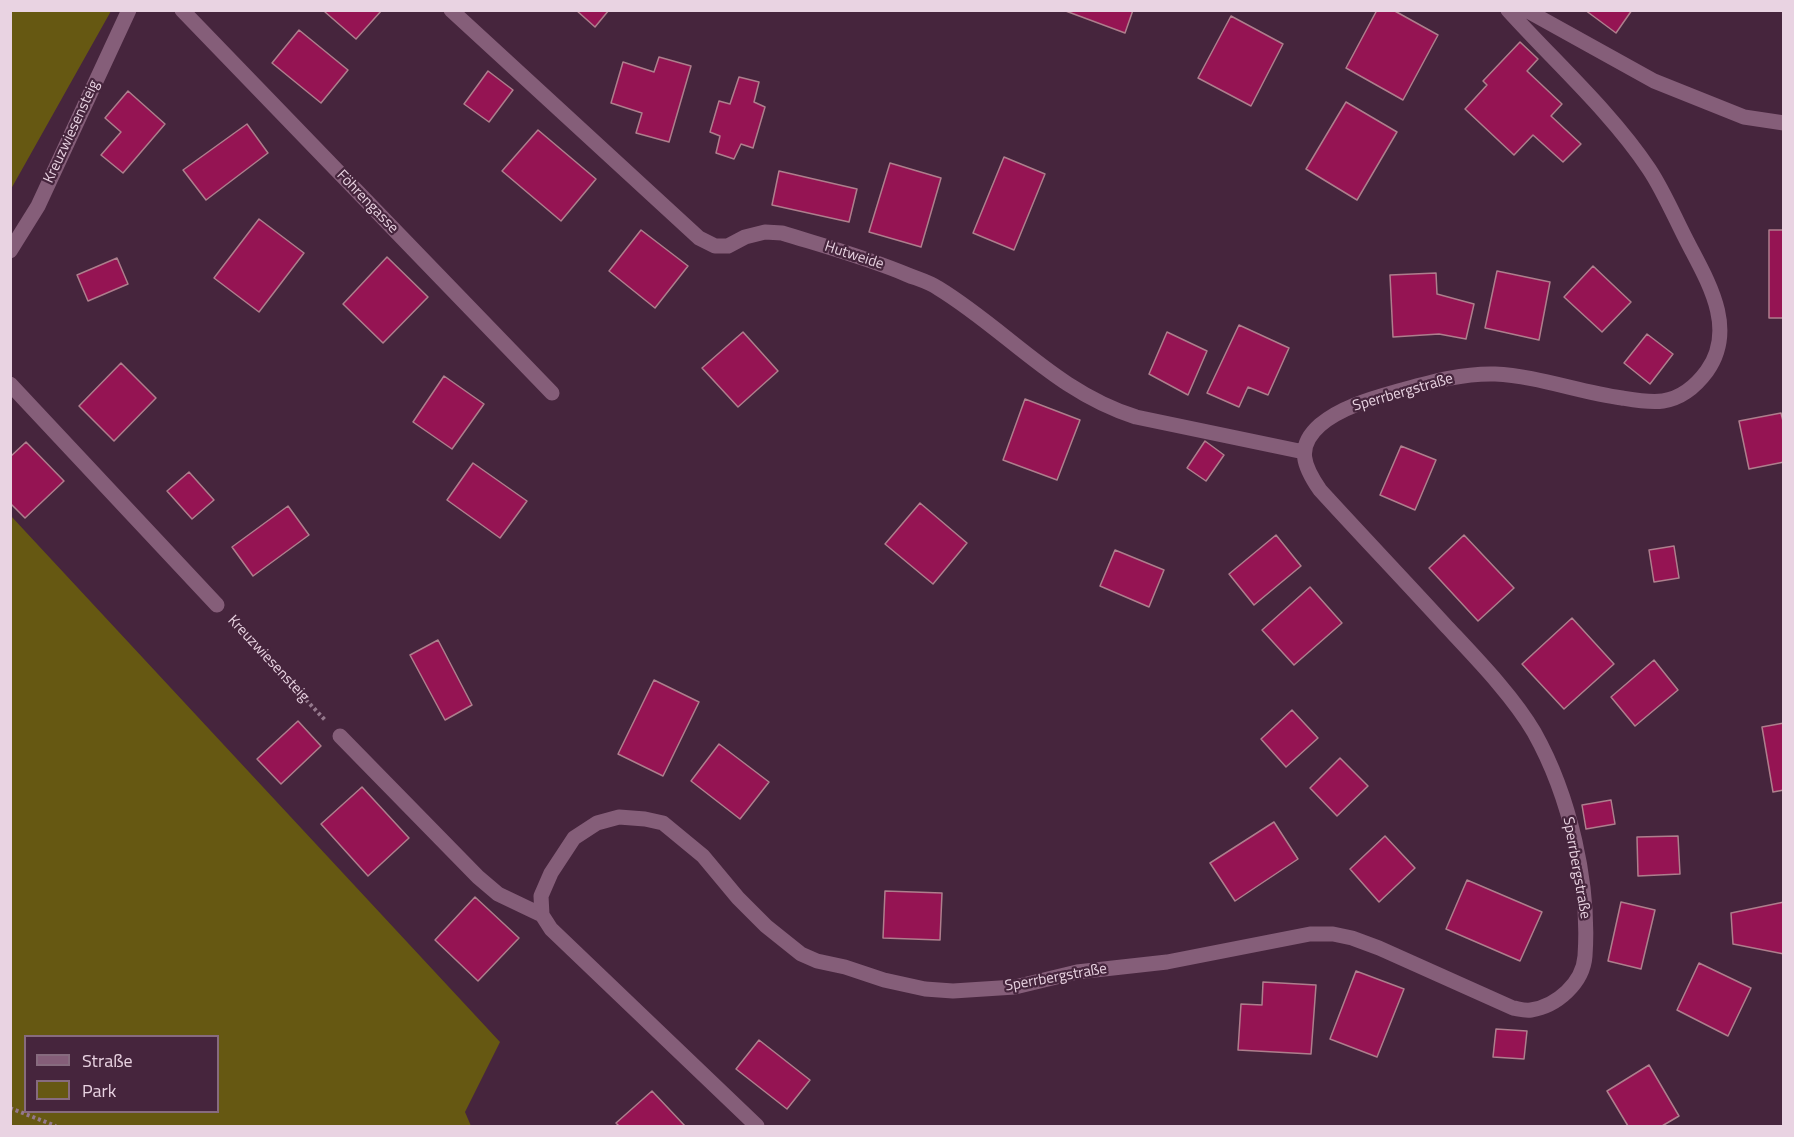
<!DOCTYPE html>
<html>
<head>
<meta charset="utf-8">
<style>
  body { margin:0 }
  #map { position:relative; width:1794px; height:1137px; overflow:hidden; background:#46253d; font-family:"Titillium Web",sans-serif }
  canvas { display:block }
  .frame { position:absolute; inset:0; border:12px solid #e9d3e2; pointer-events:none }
  .legend { position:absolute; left:24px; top:1035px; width:195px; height:78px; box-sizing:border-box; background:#46253d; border:2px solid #876b7f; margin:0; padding:8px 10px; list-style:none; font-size:18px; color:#e9d3e2 }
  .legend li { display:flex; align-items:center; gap:12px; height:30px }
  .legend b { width:30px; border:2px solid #876b7f }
</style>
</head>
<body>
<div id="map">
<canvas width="1794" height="1137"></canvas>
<div class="frame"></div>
<ul class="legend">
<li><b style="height:8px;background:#855e79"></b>Straße</li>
<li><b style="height:16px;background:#665812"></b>Park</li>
</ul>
</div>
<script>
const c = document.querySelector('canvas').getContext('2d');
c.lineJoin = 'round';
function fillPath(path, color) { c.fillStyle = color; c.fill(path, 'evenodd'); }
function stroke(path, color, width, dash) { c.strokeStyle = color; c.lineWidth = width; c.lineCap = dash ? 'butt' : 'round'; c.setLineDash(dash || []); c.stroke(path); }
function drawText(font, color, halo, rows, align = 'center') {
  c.font = font + ' "Titillium Web",sans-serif'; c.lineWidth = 4.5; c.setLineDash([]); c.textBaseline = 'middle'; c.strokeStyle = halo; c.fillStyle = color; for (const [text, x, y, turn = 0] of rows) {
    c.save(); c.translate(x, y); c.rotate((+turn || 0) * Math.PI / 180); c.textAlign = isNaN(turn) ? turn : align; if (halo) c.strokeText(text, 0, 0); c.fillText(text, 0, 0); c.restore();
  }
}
fillPath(new Path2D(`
  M11,10L111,11L11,189L10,11Z
  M11,516L500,1042L465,1112L471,1126H11ZM26,1036H218V1112H26Z`), '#665812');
const building = new Path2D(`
  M326,10H382L356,39L325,12Z
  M576,10H609L595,27Z
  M1063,10H1133L1125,33Z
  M1377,10H1393L1438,35L1403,100L1346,68Z
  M1585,10H1632L1616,33Z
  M1231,16L1283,44L1251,106L1198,78Z
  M299,30L348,70L321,103L272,63Z
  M1520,42L1538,59L1527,71L1562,104L1551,116L1581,144L1563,162L1533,135L1514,155L1465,109L1487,85L1483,81Z
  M659,57L691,66L669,142L636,133L642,113L611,103L623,62L654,72Z
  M488,71L513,90L489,122L464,104Z
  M739,77L759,82L754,102L765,107L753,148L741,144L734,159L716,153L720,136L710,132L719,101L730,104Z
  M128,91L165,124L123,173L101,155L121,132L105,118Z
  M1346,102L1397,132L1357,200L1306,169Z
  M247,124L268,153L206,200L183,170Z
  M538,130L596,179L561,221L502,171Z
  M1004,157L1045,174L1014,250L973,233Z
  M890,163L941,178L921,247L869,232Z
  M779,171L857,189L849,222L772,205Z
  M259,219L304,253L259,312L214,278Z
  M641,230L688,266L655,308L609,271Z
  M1769,230H1784V318H1769Z
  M387,257L428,297L383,343L343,304Z
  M117,258L128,284L88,301L77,275Z
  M1593,266L1631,302L1602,332L1564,297Z
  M1497,271L1550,282L1539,340L1485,328Z
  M1436,273L1437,294L1474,304L1466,339L1439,334L1393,337L1390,275Z
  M1239,325L1289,348L1268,395L1248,387L1239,407L1207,393Z
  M743,332L778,371L738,407L702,368Z
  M1167,332L1207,351L1188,395L1149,374Z
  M1647,334L1673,354L1650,384L1624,363Z
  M121,363L156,398L114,441L79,406Z
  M444,376L484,404L452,449L413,422Z
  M1025,399L1080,420L1057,480L1003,460Z
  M1781,413L1784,425V462L1749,469L1739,421Z
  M1205,441L1224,455L1206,481L1187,468Z
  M26,442L64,481L25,518L10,503V457Z
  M1401,446L1436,460L1415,510L1380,495Z
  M473,463L527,501L500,538L447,500Z
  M189,472L214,500L192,519L167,491Z
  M920,503L967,543L933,584L885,544Z
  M288,506L309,535L253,576L232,547Z
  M1276,535L1301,566L1254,605L1229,574Z
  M1464,535L1514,588L1478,621L1429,568Z
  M1674,546L1679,578L1654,582L1649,550Z
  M1115,550L1164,570L1149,607L1100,586Z
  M1310,587L1342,623L1294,665L1262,630Z
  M1572,618L1614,664L1564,709L1522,664Z
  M438,640L472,705L445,720L410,655Z
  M1654,660L1678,690L1635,726L1611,697Z
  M654,680L699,702L663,776L618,754Z
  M1292,710L1318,738L1286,767L1261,739Z
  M298,721L321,746L281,784L257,759Z
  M1784,723V790L1773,792L1762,727Z
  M719,744L769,782L740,819L691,781Z
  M1340,758L1368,786L1337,816L1310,788Z
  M362,787L409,838L368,876L321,824Z
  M1611,800L1615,824L1586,829L1582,805Z
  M1274,822L1298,859L1235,901L1210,863Z
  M1385,836L1415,868L1379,902L1350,869Z
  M1678,836L1680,874L1638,876L1637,837Z
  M1467,880L1542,912L1520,961L1446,929Z
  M885,891L942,893L940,940L883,938Z
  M475,897L519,938L478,981L435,940Z
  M1621,902L1655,910L1641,969L1608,961Z
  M1784,902V954L1733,944L1731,913Z
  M1699,963L1751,988L1728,1036L1677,1010Z
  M1356,971L1404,989L1377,1057L1330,1039Z
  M1263,982L1316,985L1311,1054L1238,1050L1241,1004L1262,1005Z
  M1496,1029L1527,1031L1524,1059L1493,1057Z
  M759,1040L810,1080L787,1109L736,1069Z
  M1649,1065L1679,1116L1662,1126H1628L1607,1091Z
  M652,1091L685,1126H619L616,1123Z`);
fillPath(building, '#951453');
stroke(building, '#ae7e8d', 1.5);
stroke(new Path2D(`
  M232,621L325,720
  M10,1108L56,1126`), '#94788c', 4, [3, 3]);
stroke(new Path2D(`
  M182,10L552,393
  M451,10L699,238L715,246H728L745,237L765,232L782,233C824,246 868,258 908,275C918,279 929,282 938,288C1007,330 1056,392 1136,417L1304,452
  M1526,10L1654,81L1744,117L1784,123
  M10,251L38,206L129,10
  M10,384L217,605
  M340,736L478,877L498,894L542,915
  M757,1126L551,929L542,915L541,896L551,873L574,838L597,823L619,817L645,819L663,823L703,856L738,898L766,926L801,954L817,961L845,967L884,980L925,989L953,991L1015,987L1077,972L1167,962L1310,934H1333L1352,938L1379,948L1513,1008C1519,1009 1525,1011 1531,1010C1557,1006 1583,983 1585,956C1590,884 1570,796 1534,732C1513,696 1476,658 1447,627C1405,581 1362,536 1320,490C1304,467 1295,447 1320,425C1340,408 1370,399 1395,392C1428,383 1461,373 1495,374C1537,376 1579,392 1622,398C1634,400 1650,403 1663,401C1682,398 1696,386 1707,371C1736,330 1710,285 1690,247C1676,221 1665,193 1649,169C1612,113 1553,60 1508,10`), '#855e79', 15);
drawText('15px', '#e9d3e2', '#46253d', [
  ["Kreuzwiesensteig",72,132,-65],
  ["Föhrengasse",367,202,46],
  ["Hutweide",854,256,18],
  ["Sperrbergstraße",1403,393,-16],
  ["Kreuzwiesensteig",268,659,47],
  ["Sperrbergstraße",1576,868,80],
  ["Sperrbergstraße",1056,978,-10]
]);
</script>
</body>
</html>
